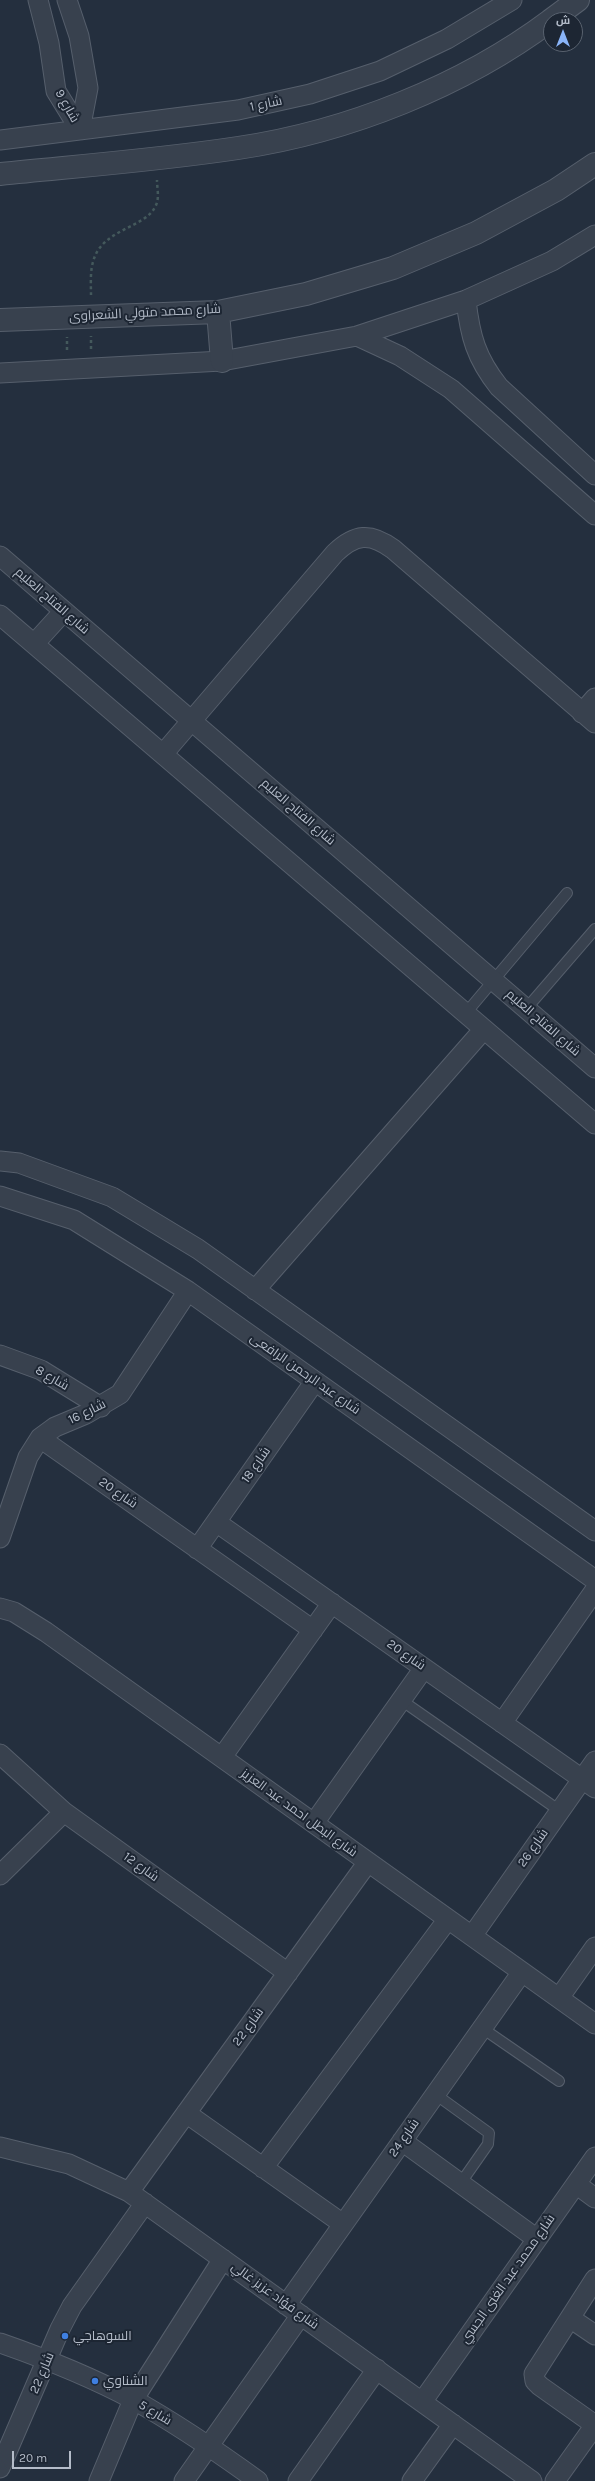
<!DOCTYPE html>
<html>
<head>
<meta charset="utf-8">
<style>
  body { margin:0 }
  #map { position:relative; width:595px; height:2481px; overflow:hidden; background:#242f3e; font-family:Karla,Cairo,sans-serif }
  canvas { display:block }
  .north { position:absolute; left:543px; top:12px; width:40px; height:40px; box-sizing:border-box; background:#1d2633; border:1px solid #59626f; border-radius:50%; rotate:0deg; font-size:11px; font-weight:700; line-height:16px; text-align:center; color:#b4bcc9 }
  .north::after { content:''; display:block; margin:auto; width:14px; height:18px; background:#8ab4f8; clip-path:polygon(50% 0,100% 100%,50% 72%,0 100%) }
  .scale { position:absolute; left:12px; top:2451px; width:59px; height:18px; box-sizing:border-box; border:2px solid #b4bcc9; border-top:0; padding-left:5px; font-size:12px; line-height:14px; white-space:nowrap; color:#b4bcc9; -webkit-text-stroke:3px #1d2633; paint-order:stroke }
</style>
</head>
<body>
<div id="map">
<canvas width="595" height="2481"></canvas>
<div class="north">ش</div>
<div class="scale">20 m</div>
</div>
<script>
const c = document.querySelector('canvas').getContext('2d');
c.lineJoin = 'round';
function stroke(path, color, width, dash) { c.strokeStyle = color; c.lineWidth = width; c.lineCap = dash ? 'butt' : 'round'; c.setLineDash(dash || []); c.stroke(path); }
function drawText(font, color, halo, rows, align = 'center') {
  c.font = font + ' Karla,Cairo,sans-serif'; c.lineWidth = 4; c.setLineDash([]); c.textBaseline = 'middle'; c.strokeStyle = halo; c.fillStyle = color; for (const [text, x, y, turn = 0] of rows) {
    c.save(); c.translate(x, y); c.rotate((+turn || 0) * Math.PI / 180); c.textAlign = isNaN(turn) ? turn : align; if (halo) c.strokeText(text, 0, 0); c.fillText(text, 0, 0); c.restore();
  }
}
const service = new Path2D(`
  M526,1009L595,929
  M466,1013L567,893
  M401,1700L560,1811
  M482,2028L559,2081
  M435,2094L489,2133L488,2144L460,2184`);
const minor = new Path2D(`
  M38,0L49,43L56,91L80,130
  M67,0L79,36L88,88L80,130
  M0,140L238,110L310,94L380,71L447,39L512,0
  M466,300C470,336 476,358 499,387L595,475
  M357,336L400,356L451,389L595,515
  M0,373L222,361L357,336L466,300L552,261L595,235
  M0,556L595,1068
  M0,615L595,1124
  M34,644L64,611
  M582,713L595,698
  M163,754L335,553C355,534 370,532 393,549L595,723
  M0,1161L19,1163L112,1197L198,1249L595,1531
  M0,1196L74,1220L188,1291L595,1580
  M255,1290L484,1029
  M0,1355L41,1370L101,1407
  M40,1438L313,1630
  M216,1522L595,1788
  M0,1538L28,1457L40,1438L55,1427L86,1414L120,1394L188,1291
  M197,1549L315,1381
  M0,1608L14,1612L46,1632L595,2024
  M502,1723L595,1590
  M0,1754L64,1812L288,1973
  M222,1757L332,1603
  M314,1823L424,1668
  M0,1875L64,1812
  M472,1936L595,1761
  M559,1998L595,1947
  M186,2113L343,2224
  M402,2141L537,2239
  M0,2147L69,2164L129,2192L532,2481
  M263,2168L448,1919
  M576,2184L595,2198
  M129,2192L368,1862
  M286,2305L522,1972
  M570,2318L595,2335
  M0,2343C46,2359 91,2377 134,2400C177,2424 218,2452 258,2481
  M422,2402L595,2157
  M595,2425L540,2386L535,2381L534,2374L595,2279
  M0,2468L60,2329L72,2306L145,2203
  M99,2481L133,2400L223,2259
  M184,2481L301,2315
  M298,2481L377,2369
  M412,2481L453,2424
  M555,2481L595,2425`);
const tertiary = new Path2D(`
  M551,20L578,0
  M0,174C79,166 159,160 238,148C347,132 463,86 551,20
  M218,312L222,361
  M0,320L218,312L306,294L393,268L476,233L556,190L595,164`);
stroke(service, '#565f6c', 12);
stroke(minor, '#565f6c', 21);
stroke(tertiary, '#565f6c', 24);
stroke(new Path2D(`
  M91,295C91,285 90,272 93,262C101,229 145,228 155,207C160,199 157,189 157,180
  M91,349V336
  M67,350V337`), '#44595c', 2.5, [3, 3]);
stroke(service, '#38414e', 10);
stroke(minor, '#38414e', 19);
stroke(tertiary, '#38414e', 22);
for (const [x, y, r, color] of [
  [65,2336,4,"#3f7fe0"],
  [95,2381,4,"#3f7fe0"]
]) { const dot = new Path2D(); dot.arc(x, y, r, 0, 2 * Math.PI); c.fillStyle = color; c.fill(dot); stroke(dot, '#1d2633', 1.5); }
drawText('13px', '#b4bcc9', '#1d2633', [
  ["شارع 1",266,104,-12],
  ["شارع 9",67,106,61],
  ["شارع محمد متولي الشعراوى",145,313,-3],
  ["شارع الفتاح العليم",52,601,41],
  ["شارع الفتاح العليم",298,812,41],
  ["شارع الفتاح العليم",543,1023,41],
  ["شارع عبد الرحمن الرافعى",305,1374,35],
  ["شارع 8",52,1378,30],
  ["شارع 16",87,1412,-26],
  ["شارع 18",256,1465,-55],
  ["شارع 20",118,1493,35],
  ["شارع 20",406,1655,35],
  ["شارع البطل احمد عبد العزيز",299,1813,36],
  ["شارع 26",533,1848,-55],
  ["شارع 12",141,1867,36],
  ["شارع 22",248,2027,-54],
  ["شارع 24",404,2138,-55],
  ["شارع محمد عبد الغنى الجسي",508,2279,-55],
  ["شارع فؤاد عزيز غالي",275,2296,36],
  ["شارع 22",42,2373,-67],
  ["شارع 5",155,2413,31]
]);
drawText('13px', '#b4bcc9', '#1d2633', [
  ["السوهاجي",73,2336],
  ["الشناوي",103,2381]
], 'left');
</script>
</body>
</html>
